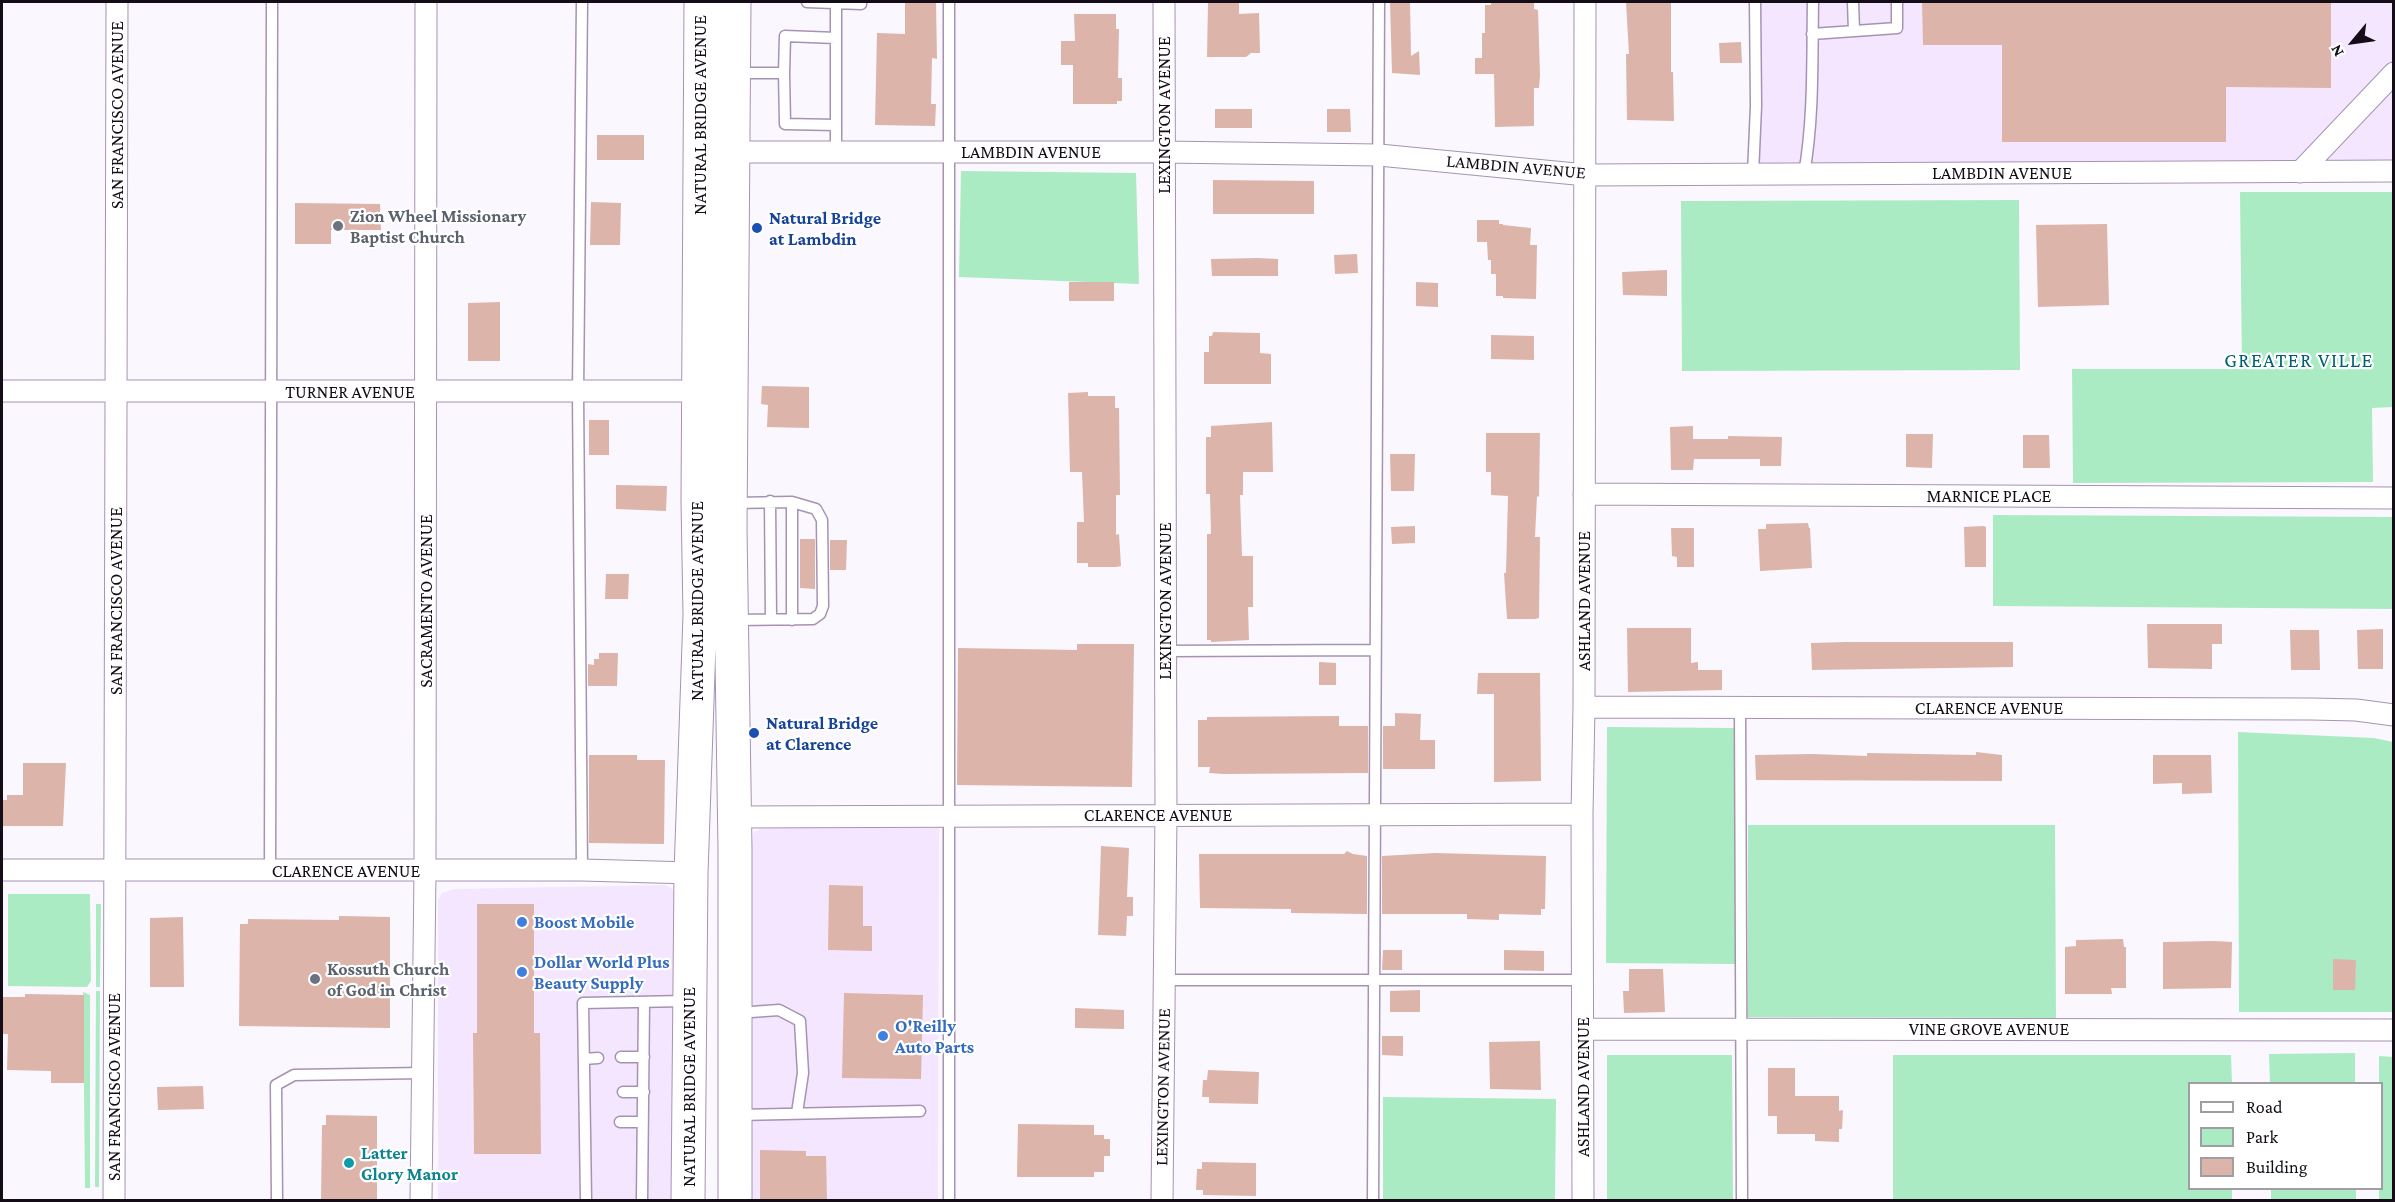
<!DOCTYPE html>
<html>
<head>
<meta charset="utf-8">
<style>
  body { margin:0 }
  #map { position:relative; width:2395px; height:1202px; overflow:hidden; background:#fbf7fe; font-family:"Crimson Pro",serif }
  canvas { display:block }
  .frame { position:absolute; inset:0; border:3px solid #140d18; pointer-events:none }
  .legend { position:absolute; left:2188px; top:1082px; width:195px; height:108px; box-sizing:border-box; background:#fff; border:2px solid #a19ea3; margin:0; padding:8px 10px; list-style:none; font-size:18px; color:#140d18 }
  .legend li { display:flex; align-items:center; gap:12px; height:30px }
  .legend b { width:30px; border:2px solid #a19ea3 }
  .north { position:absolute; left:2323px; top:12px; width:60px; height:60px; -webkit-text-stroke:4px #fff; paint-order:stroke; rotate:241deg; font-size:16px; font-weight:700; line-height:24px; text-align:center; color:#140d18 }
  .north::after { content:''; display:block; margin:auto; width:21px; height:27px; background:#140d18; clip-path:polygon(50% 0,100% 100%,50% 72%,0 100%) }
</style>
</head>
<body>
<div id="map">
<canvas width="2395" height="1202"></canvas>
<div class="frame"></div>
<ul class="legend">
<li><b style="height:8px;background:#fff"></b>Road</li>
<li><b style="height:16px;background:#abebc3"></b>Park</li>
<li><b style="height:16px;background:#ddb4aa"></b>Building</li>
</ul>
<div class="north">N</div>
</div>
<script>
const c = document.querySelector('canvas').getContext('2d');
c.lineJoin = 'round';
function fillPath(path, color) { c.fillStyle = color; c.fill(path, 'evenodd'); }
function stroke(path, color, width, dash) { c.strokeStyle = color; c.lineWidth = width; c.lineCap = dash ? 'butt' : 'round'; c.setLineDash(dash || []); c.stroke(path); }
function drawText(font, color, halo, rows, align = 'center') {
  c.font = font + ' "Crimson Pro",serif'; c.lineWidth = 4.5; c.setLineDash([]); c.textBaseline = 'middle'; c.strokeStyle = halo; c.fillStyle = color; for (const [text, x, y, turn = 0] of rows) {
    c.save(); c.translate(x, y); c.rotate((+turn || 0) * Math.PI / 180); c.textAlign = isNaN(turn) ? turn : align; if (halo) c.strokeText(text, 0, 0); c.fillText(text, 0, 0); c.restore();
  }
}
fillPath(new Path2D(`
  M1754,2H2393V171L1753,174Z
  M771,828H939L938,1200H747L752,841L754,832L760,829Z
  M665,885L674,890L675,896V1200H438V900L442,893L454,889Z`), '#f5e6ff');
fillPath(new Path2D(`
  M961,171L1136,173L1139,284L959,277Z
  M2240,192H2393V407L2372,408L2373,482L2073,483L2072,369H2242Z
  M2019,200L2020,370L1682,371L1681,201Z
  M1993,515L2393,517V609L1993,606Z
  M1607,727L1736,728V964L1606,963Z
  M2238,732L2374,738L2393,742V1012H2239Z
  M1748,825H2055L2056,1018L1748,1017Z
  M8,894H90L91,981L87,987L8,986Z
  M96,904H101L100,987H96Z
  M96,991H100L99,1187H95Z
  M83,992L90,995V1188H85Z
  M2355,1053V1083H2270L2269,1054Z
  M1607,1055H1732L1733,1200H1607Z
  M1893,1055H2231L2232,1083L2190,1084V1188L2232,1189V1200H1893Z
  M2379,1056L2393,1057V1200H2379V1189L2382,1188V1084L2379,1083Z
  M1383,1097L1556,1099L1555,1200H1383Z
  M2271,1189H2356V1200H2271Z`), '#abebc3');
fillPath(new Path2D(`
  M905,2H936L937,59L932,58L931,104H936L935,126L875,125L877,33L905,34Z
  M1208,2H1239V14L1259,13L1260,53H1251L1246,57H1207Z
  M1390,2H1410L1411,56L1419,51L1420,75L1392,73Z
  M1491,2H1534V9L1538,10L1540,75L1539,88H1534V126L1495,127L1494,74H1475V58H1482V33H1485V5H1491Z
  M1626,2H1671V72H1673L1674,121L1627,120L1626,54H1629Z
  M1922,2H2331V88L2226,87V142H2002V45H1923Z
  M1074,14H1116V29H1119L1118,78H1122V101H1117V104H1073V65H1061V41H1075Z
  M1741,42L1742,63H1720L1719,43Z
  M1215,109H1252V128H1215Z
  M1327,109H1350L1351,132H1327Z
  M597,135H644V160H597Z
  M1213,180L1314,181V214H1213Z
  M591,202L621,203L620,245H590Z
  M295,203L380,204L381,230H331V244H295Z
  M1477,220H1499V224H1503V225L1531,228L1530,245H1537L1536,299L1503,298V296H1496V274H1491V260H1488L1487,242H1477Z
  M2107,224L2109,305L2038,307L2036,225Z
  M1357,254L1358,273L1335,274L1334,255Z
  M1258,258L1278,259V276H1212L1211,259Z
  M1667,270V296L1623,295L1622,272Z
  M1069,282H1114V301H1069Z
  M1416,282L1438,283V307L1416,306Z
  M500,302V361H468V303Z
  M1213,332L1260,333V353L1271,354V384H1204V352H1209V336H1212Z
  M1491,335L1534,336V360L1491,359Z
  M762,386L809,387V428L767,427L768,405L761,404Z
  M1088,392V396H1115V408H1119L1120,495H1116V535L1119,534L1121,566L1116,567H1088V563H1077V522H1084L1082,472H1070L1068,393Z
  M589,420H609V455H589Z
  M1272,422L1273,472H1243V495H1240L1242,556H1253V607H1248L1249,640L1211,642V640H1207V534H1211L1210,494H1206V437H1211V426Z
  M1693,426V439H1728V436L1782,437L1781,466H1760V459H1694L1693,470H1671L1670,427Z
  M1486,433H1540L1539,497L1537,496L1535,537H1540L1539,618L1535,619H1507L1504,573H1506L1508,496L1491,495V472H1486Z
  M1906,434H1933L1932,468L1906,467Z
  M2023,435H2049L2050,468H2023Z
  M1390,454H1415L1414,491H1391Z
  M616,485L667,486L666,511L616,509Z
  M1808,523L1809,528H1810L1812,568L1760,571L1758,529H1766V524Z
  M1415,526V543L1392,544L1391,527Z
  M1983,526L1986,527V567H1965L1964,527Z
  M1671,528H1694V567H1677V557L1672,556Z
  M800,539H815V589L800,588Z
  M830,540H847L846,570H830Z
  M606,574H629L628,599H605Z
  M2147,624H2222V644H2212V669L2148,668Z
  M1627,628H1691V663L1698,662V670H1722V690L1628,692Z
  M2383,629V669H2358L2357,630Z
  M2290,630H2319L2320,670H2291Z
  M1846,642H2013V667L1812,670L1811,643Z
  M1077,644H1134L1132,787L957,785L958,648L1077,650Z
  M599,653H618L617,686H588V664L594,665V659H599Z
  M1319,662L1336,663V685H1319Z
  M1478,673H1540L1541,781L1494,782V694H1477Z
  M1395,713L1421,714L1420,740H1435V769H1383V726H1395Z
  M1339,716V726H1368V773L1223,774L1209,773L1210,767H1198V720H1207V717Z
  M1976,752L2002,755V781L1756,780L1755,755L1812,754L1867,756V753L1976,755Z
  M589,755H637V760H665L664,844L589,843Z
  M2153,755H2211L2212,793L2182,794V783L2153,784Z
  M23,763H66L63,826H2V800H7V795H23Z
  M1101,846L1129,848L1127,897H1133V916H1127L1126,936L1098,935Z
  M1347,851L1353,854L1367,856V914L1291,913V909L1200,908L1199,854H1344Z
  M1435,853L1546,856L1545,909H1541V915L1499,914V920L1467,919V914H1382V856Z
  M829,885L863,886V926H872V951L828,950Z
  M477,904H534V1033H540L541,1154H474L473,1033H477Z
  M339,916L390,917V1028L239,1026L240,924H248V919L339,920Z
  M183,917L184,987H150V918Z
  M2123,939L2124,947H2126V988H2111L2112,994H2065V947L2076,946V940Z
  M2214,941L2232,942L2231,988L2163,989V942Z
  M1383,950H1402V970H1382Z
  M1504,950L1544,951V971L1504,970Z
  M2333,959L2356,960L2355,990H2333Z
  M1629,969H1663L1665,1012L1624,1013L1623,991H1629Z
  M1420,990V1012H1390V991Z
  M844,993L923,995L921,1079L842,1078Z
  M25,994L84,995V1083H51V1071L7,1070L8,1034H2V997H25Z
  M1075,1008L1124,1010V1029L1075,1028Z
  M1382,1036H1403V1056L1382,1055Z
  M1540,1041L1541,1090L1490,1089L1489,1042Z
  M1768,1068H1795V1096H1839V1111L1843,1110L1842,1129H1839V1142L1815,1141V1134H1777V1116H1768Z
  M1208,1070L1259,1072L1258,1104L1209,1103V1097H1202L1203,1080H1207Z
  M203,1086L204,1109L158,1110L157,1087Z
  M326,1115L377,1116V1200H321L322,1125H326Z
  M1018,1124L1094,1125V1135H1104V1139H1110V1156H1104V1172H1094V1177H1017Z
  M760,1150L806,1151V1156H826L827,1200H760Z
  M1202,1162L1256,1163V1196L1203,1195V1190H1196L1197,1169H1202Z`), '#ddb4aa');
const lane = new Path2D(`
  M807,2L861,4V2
  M1853,2L1854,31
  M1812,34L1897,28V2
  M736,73H784L785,36L836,38
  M784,73L785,124L836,125
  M836,152V4
  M1753,174L1756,106L1755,2
  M1804,174C1814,118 1812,58 1813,2
  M770,501L771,619
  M792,502V620
  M733,503L792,502L816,509L822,520L823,606L820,614L813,619L736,620
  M1165,651L1375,650
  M1740,708L1742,1200
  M582,870L578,392L582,2
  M270,871L272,2
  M1164,980H1583
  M737,1013L779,1010L800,1021L803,1073L797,1113
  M621,1057H644
  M584,1059L598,1058
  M623,1092H644
  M739,1115L920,1111
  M620,1122H643
  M277,1200L276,1085L294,1075L423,1073
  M586,1200L583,1003L685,1001
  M642,1200L644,1002
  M949,1200V2
  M1373,1200L1379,2`);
const street = new Path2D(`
  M733,152H1164L1379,155L1586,175L2394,171
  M2300,172L2394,73
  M2,391H699
  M1584,494L2394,498
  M1584,707L2311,709L2356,710L2394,715
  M735,817L1582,814
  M2,870H582L691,873
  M1584,1029L2394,1030
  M114,1200L117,2
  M421,1200L425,872L426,2
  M1162,1200L1166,815L1164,2
  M1583,1200L1582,814L1584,707L1585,2`);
const primary = new Path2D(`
  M734,2L730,529L735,849V1200
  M688,1200L691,873L700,615L698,500L701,2`);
stroke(lane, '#a693b2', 13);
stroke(street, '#a693b2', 23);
stroke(primary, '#a693b2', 35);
stroke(lane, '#fff', 10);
stroke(street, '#fff', 21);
stroke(primary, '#fff', 33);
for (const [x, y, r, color] of [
  [338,226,6,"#6b7280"],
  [757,228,6,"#1a4fb4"],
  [754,733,6,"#1a4fb4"],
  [522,922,6,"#3f7fe0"],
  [522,972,6,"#3f7fe0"],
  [315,979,6,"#6b7280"],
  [883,1036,6,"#3f7fe0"],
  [349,1163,6,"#0f9aa8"]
]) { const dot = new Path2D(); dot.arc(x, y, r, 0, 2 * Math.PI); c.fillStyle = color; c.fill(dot); stroke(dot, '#fff', 2); }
drawText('18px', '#140d18', '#fff', [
  ["SAN FRANCISCO AVENUE",117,115,-90],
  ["NATURAL BRIDGE AVENUE",700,115,-90],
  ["LEXINGTON AVENUE",1164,115,-90],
  ["LAMBDIN AVENUE",1031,152],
  ["LAMBDIN AVENUE",1516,167,5],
  ["LAMBDIN AVENUE",2002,173],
  ["TURNER AVENUE",350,392],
  ["MARNICE PLACE",1989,496],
  ["SAN FRANCISCO AVENUE",116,601,-90],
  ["SACRAMENTO AVENUE",426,601,-90],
  ["NATURAL BRIDGE AVENUE",697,601,-90],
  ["LEXINGTON AVENUE",1165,601,-90],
  ["ASHLAND AVENUE",1584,601,-90],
  ["CLARENCE AVENUE",1989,708],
  ["CLARENCE AVENUE",1158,815],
  ["CLARENCE AVENUE",346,871],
  ["VINE GROVE AVENUE",1989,1029],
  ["SAN FRANCISCO AVENUE",114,1087,-90],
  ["NATURAL BRIDGE AVENUE",689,1087,-90],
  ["LEXINGTON AVENUE",1163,1087,-89],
  ["ASHLAND AVENUE",1583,1087,-90]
]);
drawText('bold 18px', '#5b616d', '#fff', [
  ["Zion Wheel Missionary",350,216],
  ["Baptist Church",350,237],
  ["Kossuth Church",327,969],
  ["of God in Christ",327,990]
], 'left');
drawText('bold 18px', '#164399', '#fff', [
  ["Natural Bridge",769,218],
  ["at Lambdin",769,239],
  ["Natural Bridge",766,723],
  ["at Clarence",766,744]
], 'left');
drawText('bold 18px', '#366cbe', '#fff', [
  ["Boost Mobile",534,922],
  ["Dollar World Plus",534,962],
  ["Beauty Supply",534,983],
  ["O'Reilly",895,1026],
  ["Auto Parts",895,1047]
], 'left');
drawText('bold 18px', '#0d838f', '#fff', [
  ["Latter",361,1153],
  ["Glory Manor",361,1174]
], 'left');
c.letterSpacing = '1.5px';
drawText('20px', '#006071', '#fff', [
  ["GREATER VILLE",2299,361]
]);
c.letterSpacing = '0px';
</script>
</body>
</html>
